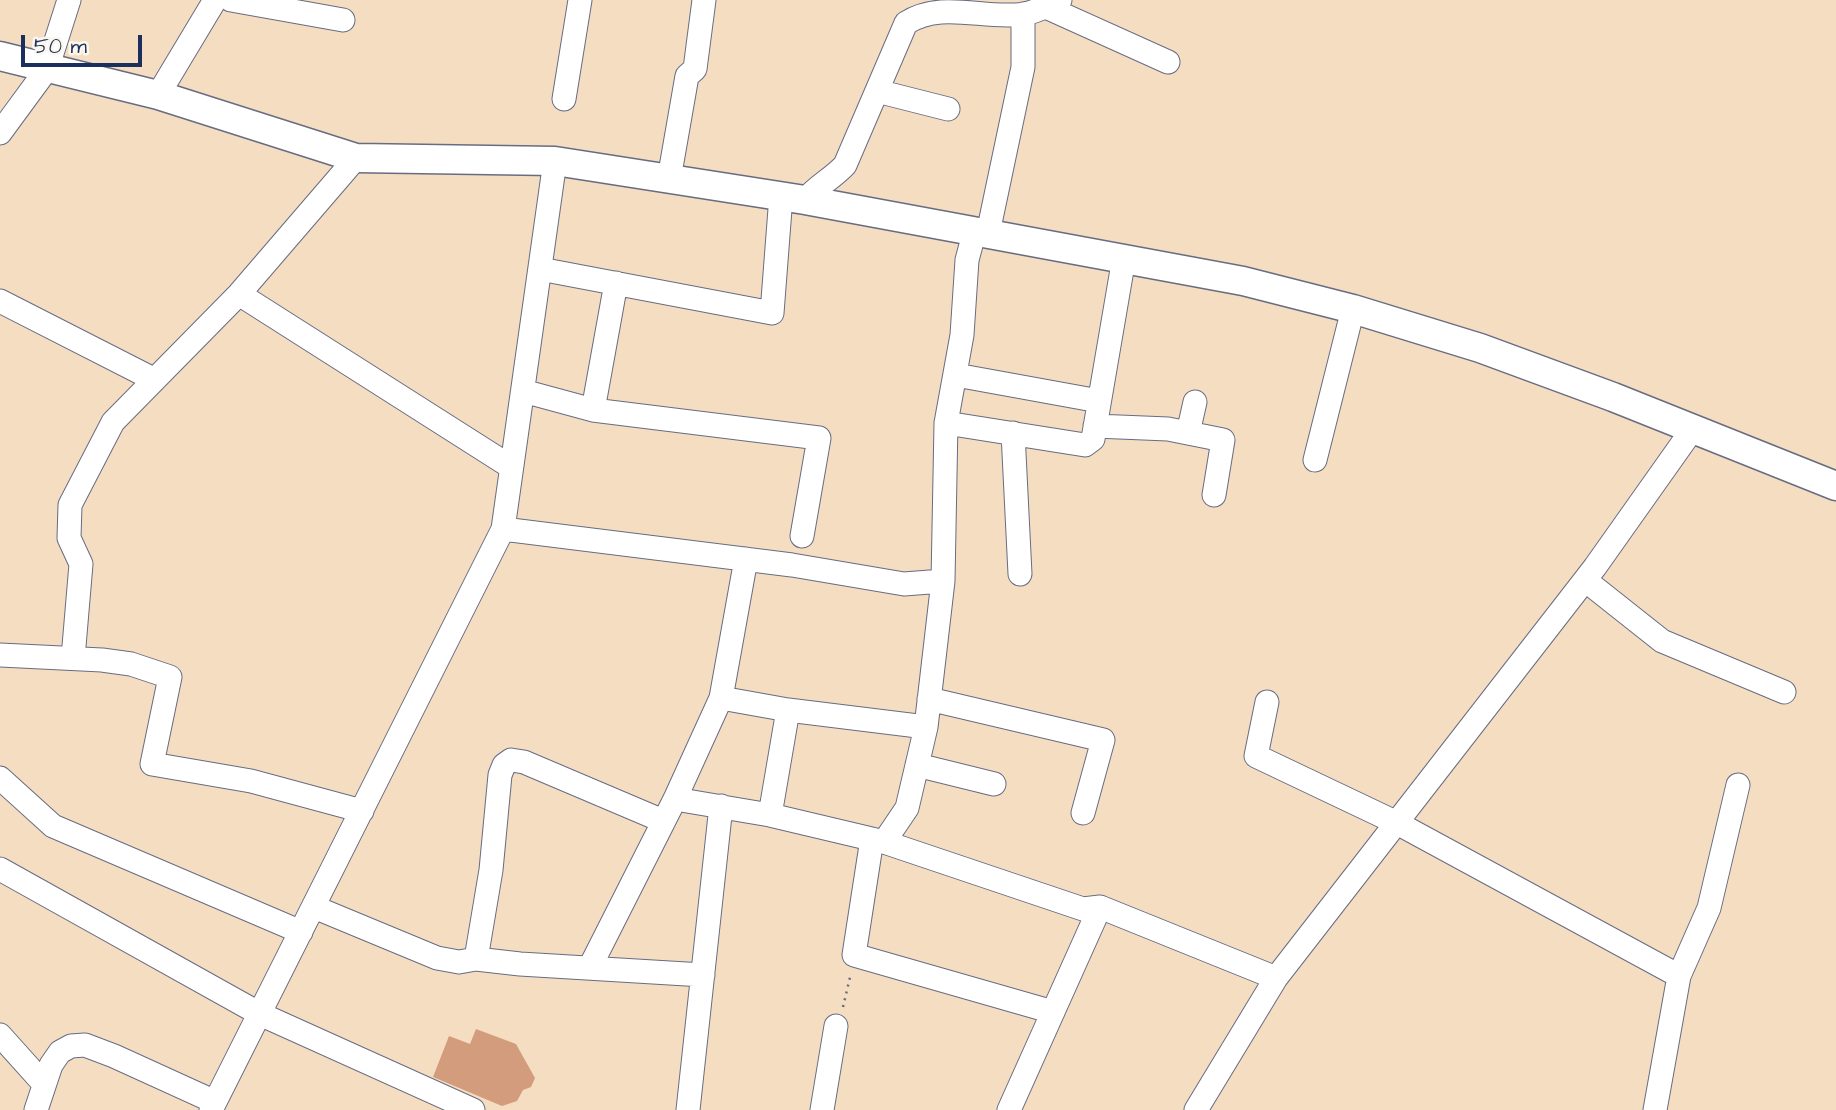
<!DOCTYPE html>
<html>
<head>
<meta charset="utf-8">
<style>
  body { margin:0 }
  #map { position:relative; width:1836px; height:1110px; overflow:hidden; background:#f5ddc2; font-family:"Architects Daughter",sans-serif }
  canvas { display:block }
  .scale { position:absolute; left:21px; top:35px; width:121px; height:32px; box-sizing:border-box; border:4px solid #1b2f5e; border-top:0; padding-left:9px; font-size:21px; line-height:24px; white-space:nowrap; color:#1b2f5e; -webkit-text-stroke:5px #fbf7ec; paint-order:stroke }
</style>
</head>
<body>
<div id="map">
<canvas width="1836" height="1110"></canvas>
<div class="scale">50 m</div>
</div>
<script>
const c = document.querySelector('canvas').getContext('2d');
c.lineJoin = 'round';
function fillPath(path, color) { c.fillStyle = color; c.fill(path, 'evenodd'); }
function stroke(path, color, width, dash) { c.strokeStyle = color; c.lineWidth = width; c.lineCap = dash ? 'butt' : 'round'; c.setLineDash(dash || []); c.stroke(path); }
fillPath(new Path2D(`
  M476,1029L516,1044L535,1078L531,1087L523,1090L517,1101L502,1106L433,1077L449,1036L470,1044Z`), '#d29c7d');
const minor = new Path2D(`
  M231,0L343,20
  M1046,7L1168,62
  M877,91L948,109
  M158,95L215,0
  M564,99L580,0
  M0,133L47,69L69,0
  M669,179L687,76L695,69L704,0
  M805,200C817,186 833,178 845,165L906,23C942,0 984,20 1024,14C1036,12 1049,5 1060,0
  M988,233L1023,67V14
  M540,269L772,313L781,196
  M239,294L511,467
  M0,301L153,379
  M956,375L1099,401
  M523,391L593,410L819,438L802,536
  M593,410L616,283
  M946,423L1085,445L1093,439L1124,258
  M1095,426L1168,429L1223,440L1214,495
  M1013,433L1020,574
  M1188,433L1195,402
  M1315,460L1353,309
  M503,529L792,565L904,584L943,581
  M1585,580L1662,641L1784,692
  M0,655L102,660L131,664L170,677L152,764L251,781L362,811
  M73,658L81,564L69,538L70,505L113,422L239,294L356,158
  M721,698L788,710L926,727
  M929,699L1103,740L1083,813
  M1267,702L1256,756L1397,823L1679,976
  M917,765L994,784
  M0,778L53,826L301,932
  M675,799L770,815L884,842L1083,909L1100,907L1276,978
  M770,815L788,710
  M872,839L854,955L1053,1012
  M884,842L907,808L926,727L943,581L946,423L962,335L967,260L975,230
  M0,869L260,1014L473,1110
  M314,907L437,958L459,962L476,959L520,964L703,975
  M476,959L491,870L500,775L504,765L511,760L524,762L663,821
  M590,967L675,799L721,698L746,559
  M0,1035L44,1084
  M36,1110L51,1065L60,1052L71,1046L85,1045L114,1056L215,1102
  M211,1110L503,529L555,161
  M688,1110L721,806
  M822,1110L836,1026
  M1009,1110L1100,907
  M1196,1110L1276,978L1595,567L1692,430
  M1655,1110L1679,976L1709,908L1738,785`);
const major = new Path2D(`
  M0,56L158,95L356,158L555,161L805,200L1243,281L1353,309L1480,348L1613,397L1836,486`);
stroke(minor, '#676c81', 25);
stroke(major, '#676c81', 31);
stroke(new Path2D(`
  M843,1007L851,973`), '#676c81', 2.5, [2, 5]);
stroke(minor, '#fff', 23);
stroke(major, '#fff', 28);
</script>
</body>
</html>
